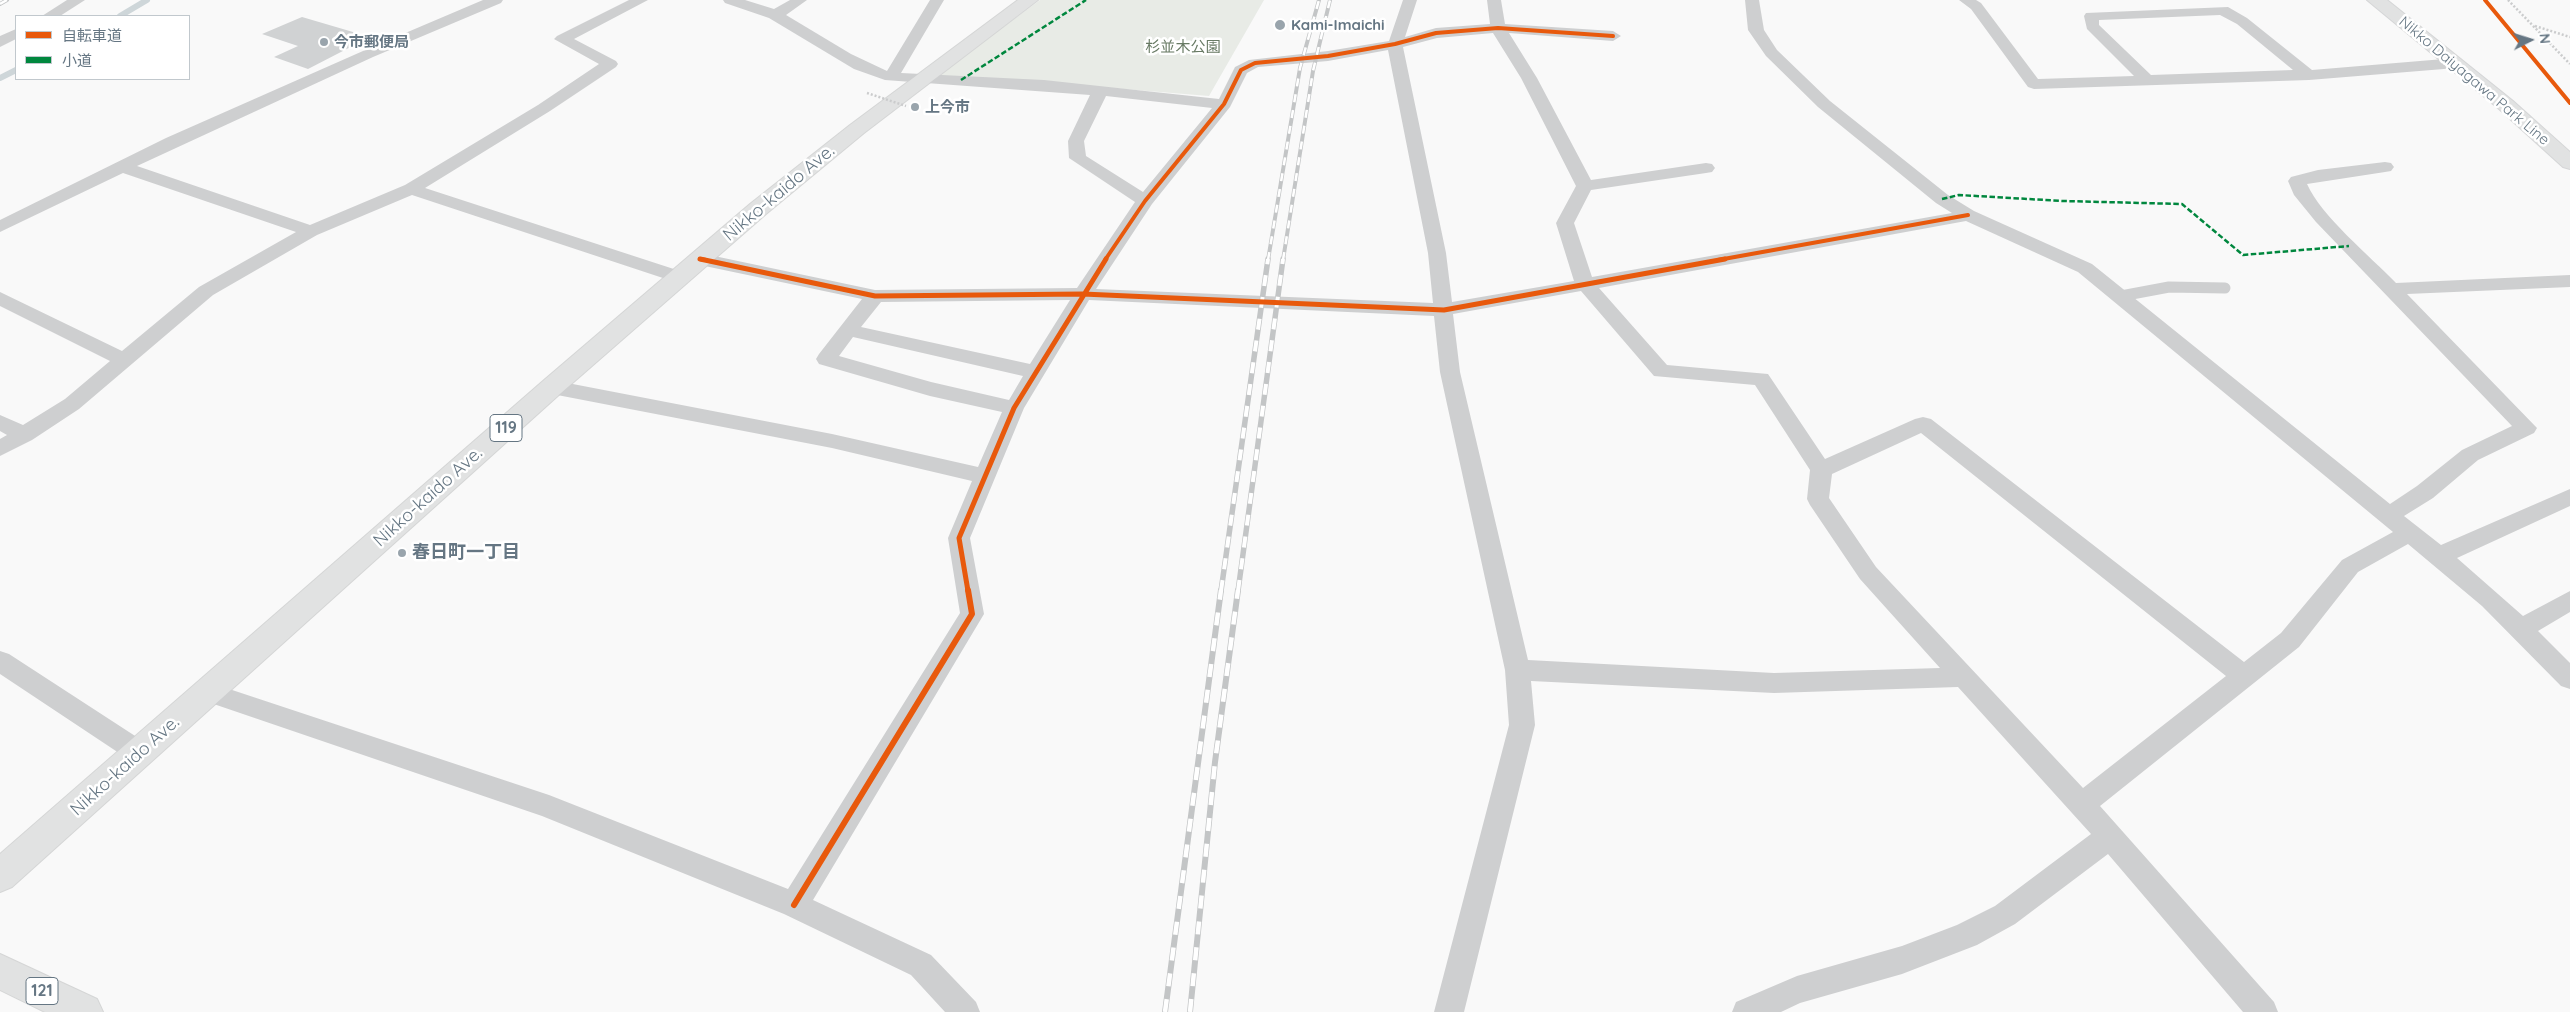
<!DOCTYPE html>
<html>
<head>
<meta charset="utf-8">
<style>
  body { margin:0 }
  #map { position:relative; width:2570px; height:1012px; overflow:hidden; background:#f9f9f9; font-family:Quicksand,"Noto Sans JP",sans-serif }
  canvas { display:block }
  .legend { position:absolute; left:15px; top:15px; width:175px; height:65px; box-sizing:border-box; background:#fff; border:1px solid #c1c8cd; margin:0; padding:6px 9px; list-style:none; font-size:15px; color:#657683 }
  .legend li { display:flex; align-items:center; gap:10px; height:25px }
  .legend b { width:25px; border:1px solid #c1c8cd }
  .north { position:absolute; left:2505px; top:15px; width:50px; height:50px; -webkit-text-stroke:4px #fff; paint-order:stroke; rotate:85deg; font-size:14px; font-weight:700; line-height:20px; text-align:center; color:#657683 }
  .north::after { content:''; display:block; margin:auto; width:18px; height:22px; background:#657683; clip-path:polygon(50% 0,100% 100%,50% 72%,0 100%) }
</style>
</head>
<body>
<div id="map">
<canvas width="2570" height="1012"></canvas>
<ul class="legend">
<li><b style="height:6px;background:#e8590c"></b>自転車道</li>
<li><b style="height:6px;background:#00873e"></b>小道</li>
</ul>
<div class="north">N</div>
</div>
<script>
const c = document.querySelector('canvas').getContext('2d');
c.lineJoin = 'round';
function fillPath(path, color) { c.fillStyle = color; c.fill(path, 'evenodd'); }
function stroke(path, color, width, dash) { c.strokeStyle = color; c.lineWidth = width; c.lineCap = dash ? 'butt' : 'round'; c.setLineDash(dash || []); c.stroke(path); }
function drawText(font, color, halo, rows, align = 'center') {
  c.font = font + ' Quicksand,"Noto Sans JP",sans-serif'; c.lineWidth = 5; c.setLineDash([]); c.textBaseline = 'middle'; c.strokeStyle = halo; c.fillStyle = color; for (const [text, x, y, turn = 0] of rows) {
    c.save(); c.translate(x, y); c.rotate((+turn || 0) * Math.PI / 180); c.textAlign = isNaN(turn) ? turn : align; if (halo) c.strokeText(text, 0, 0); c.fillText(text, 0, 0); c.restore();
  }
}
fillPath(new Path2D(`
  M1040,0H1264L1209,96L976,77H935Z`), '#e8ebe6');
stroke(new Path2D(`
  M120,16L147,0
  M0,78L16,70`), '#ced6d9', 6);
fillPath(new Path2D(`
  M302,17L370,37L308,69L274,57L298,46L262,34Z`), '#d0d2d3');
const secondary = new Path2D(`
  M2367,0H2387L2513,101L2570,152V169L2563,167L2499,109Z`);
const highway = new Path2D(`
  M1018,0H1038L864,133L766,214L561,393L12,887L0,892V854L543,381L750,204L850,125Z
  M0,954L97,999L103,1012H45L0,990Z`);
stroke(secondary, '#d5d6d7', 2);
stroke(highway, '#d5d6d6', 2);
stroke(new Path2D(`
  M2508,0L2570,64
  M2535,26L2570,37`), '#cbcccd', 2.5, [2, 2]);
stroke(new Path2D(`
  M2121,296L2169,287L2225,288`), '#cecfd0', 11);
fillPath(new Path2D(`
  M67,0H85L60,16H42Z
  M483,0H503L501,3L373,57L137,166L310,225L405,185L538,105L599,64L554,39L557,36L629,0H648L574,39L616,61L618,64L616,67L550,111L425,188L686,273L688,277L686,281H672L412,195L317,235L213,295L79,409L32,440L0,456V439L7,435L0,431V415L23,425L65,399L110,361L0,306V292L122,351L199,287L296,232L123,173L0,232V220L166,138L363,51Z
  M723,0H745L774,9L790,0H807L786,15L851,54L887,71L930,0H944L901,73L1044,80L1219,99L1235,67L1249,60L1328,51L1389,41L1403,0H1417L1405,37L1436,28L1490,24L1487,0H1501L1505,24L1613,31L1621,36L1613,41L1509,33L1537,78L1591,180L1706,163L1712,164L1715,168L1712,172L1706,173L1591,190L1574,223L1592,277L1952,213L1936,203L1818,107L1766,56L1748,30L1745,0H1759L1764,30L1777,50L1830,101L1948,195L1974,211L2092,264L2390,504L2417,486L2462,450L2512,426L2316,222L2294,195L2288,181L2291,177L2318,170L2385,162L2391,163L2394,167L2391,171L2385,172L2307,184C2321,216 2370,256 2396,283L2570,275V287L2407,294L2537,428L2534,433L2478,460L2433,498L2404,516L2441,545L2570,489V506L2457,558L2523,616L2570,591V612L2538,631L2570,663V689L2561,686L2482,606L2408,544L2358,572L2299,647L2100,806L2274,1002L2278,1012H2243L2108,854L2015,924L1977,945L1902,974L1800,1003L1781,1012H1732L1736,1002L1797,976L1902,946L1957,925L1995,906L2091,834L1958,687L1774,693L1531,681L1535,725L1464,1012H1434L1509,725L1505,670L1440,372L1434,316L1089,300L1024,408L970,538L984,614L813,900L931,955L976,1002L980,1012H945L911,975L784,914L542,816L199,699L195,692L199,685L208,682L549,795L788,889L960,613L948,538L972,481L832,448L552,394L545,392L542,387L545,382L552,380L832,434L978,467L1002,412L930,396L819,364L816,359L819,354L862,299L700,265L693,263L691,259L693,255L700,253L875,290L1077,288L1135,202L1069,158L1068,141L1090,95L885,80L854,69L769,18L725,3ZM1493,33L1521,78L1576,186L1556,223L1574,281L1452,302L1446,253L1403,47L1437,38ZM1388,50L1428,253L1433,303L1096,289L1152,204L1230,107L1247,73L1258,67L1328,61ZM1106,96L1212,108L1143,192L1086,156L1084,141ZM1966,221L2078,272L2393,532L2342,560L2281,633L2244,662L1931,419L1923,417L1915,419L1825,459L1768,374L1667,365L1599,288ZM1581,291L1654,376L1755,385L1810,470L1807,499L1810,505L1860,579L1940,668L1774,673L1528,660L1460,372L1453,314ZM1070,300L1030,364L861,327L881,302ZM853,337L1023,376L1009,400L931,382L839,356ZM1921,433L2226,676L2083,788L1876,567L1829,498L1832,474Z
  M1959,0H1976L1981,3L2038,79L2134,76L2087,29L2084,16L2086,13L2228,7L2247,18L2312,70L2456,58L2464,63L2456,68L2309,80L2034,89L2028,87L1971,9ZM2220,15L2237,24L2293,70L2151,75L2099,25V20Z
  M16,29V39L0,47V36Z
  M0,651L9,654L149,745L153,753L149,761L140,764L131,761L0,674Z`), '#cecfd0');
fillPath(secondary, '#e1e2e2');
fillPath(highway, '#e1e2e2');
const railFar2 = new Path2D(`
  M0,4L7,0
  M1268,260L1300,68L1319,0
  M1283,260L1313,71L1330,0`);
const railFar1 = new Path2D(`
  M1221,591L1268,259
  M1238,591L1283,259`);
const rail = new Path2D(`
  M1165,1012L1221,590
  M1190,1012L1215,762L1238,590`);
stroke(railFar2, '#c3c5c6', 4);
stroke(railFar1, '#c3c5c6', 5.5);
stroke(rail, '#c3c5c6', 6);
stroke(railFar2, '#fff', 2.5, [8]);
stroke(railFar1, '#fff', 4, [11]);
stroke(rail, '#fff', 4.5, [13]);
stroke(new Path2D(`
  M867,93L906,106`), '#cbcccd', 2.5, [2, 2]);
stroke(new Path2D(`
  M961,80L1086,0
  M1942,199L1959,195L2063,201L2182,204L2243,255L2349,246`), '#00873e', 2.5, [5.5, 2.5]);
stroke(new Path2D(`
  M2485,0L2570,103
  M700,259L706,260
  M1105,260L1145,201L1224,104L1241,70L1255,63L1328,56L1395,44L1436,33L1498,28L1613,36
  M1718,260L1968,215`), '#e8590c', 4);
stroke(new Path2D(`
  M700,259L875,296L1083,294L1444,310L1725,259
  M968,591L959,538L1014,408L1106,259`), '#e8590c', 5);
stroke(new Path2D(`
  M794,905L972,614L968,590`), '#e8590c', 6);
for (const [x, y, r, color] of [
  [1280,25,6,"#99a4ac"],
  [324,42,5,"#99a4ac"],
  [915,107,5,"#99a4ac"],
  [402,553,5,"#99a4ac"]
]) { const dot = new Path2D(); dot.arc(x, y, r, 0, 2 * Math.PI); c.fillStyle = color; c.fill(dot); stroke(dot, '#fff', 2); }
drawText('bold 15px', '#657683', '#fff', [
  ["Kami-Imaichi",1291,25],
  ["今市郵便局",334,42],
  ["上今市",925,107]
], 'left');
drawText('15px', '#687a64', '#fff', [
  ["杉並木公園",1183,47]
]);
drawText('15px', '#657683', '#fff', [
  ["Nikko Daiyagawa Park Line",2474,81,40]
]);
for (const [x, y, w] of [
  [506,428,32],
  [42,991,32]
]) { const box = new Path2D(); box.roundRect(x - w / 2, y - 13.5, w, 27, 4); c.fillStyle = '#fff'; c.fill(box); stroke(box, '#657683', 1); }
drawText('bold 16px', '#657683', null, [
  ["119",506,428],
  ["121",42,991]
]);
drawText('18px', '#657683', '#fff', [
  ["Nikko-kaido Ave.",779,193,-40],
  ["Nikko-kaido Ave.",428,497,-42],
  ["Nikko-kaido Ave.",125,766,-42]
]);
drawText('bold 18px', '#657683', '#fff', [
  ["春日町一丁目",412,553]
], 'left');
</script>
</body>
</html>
